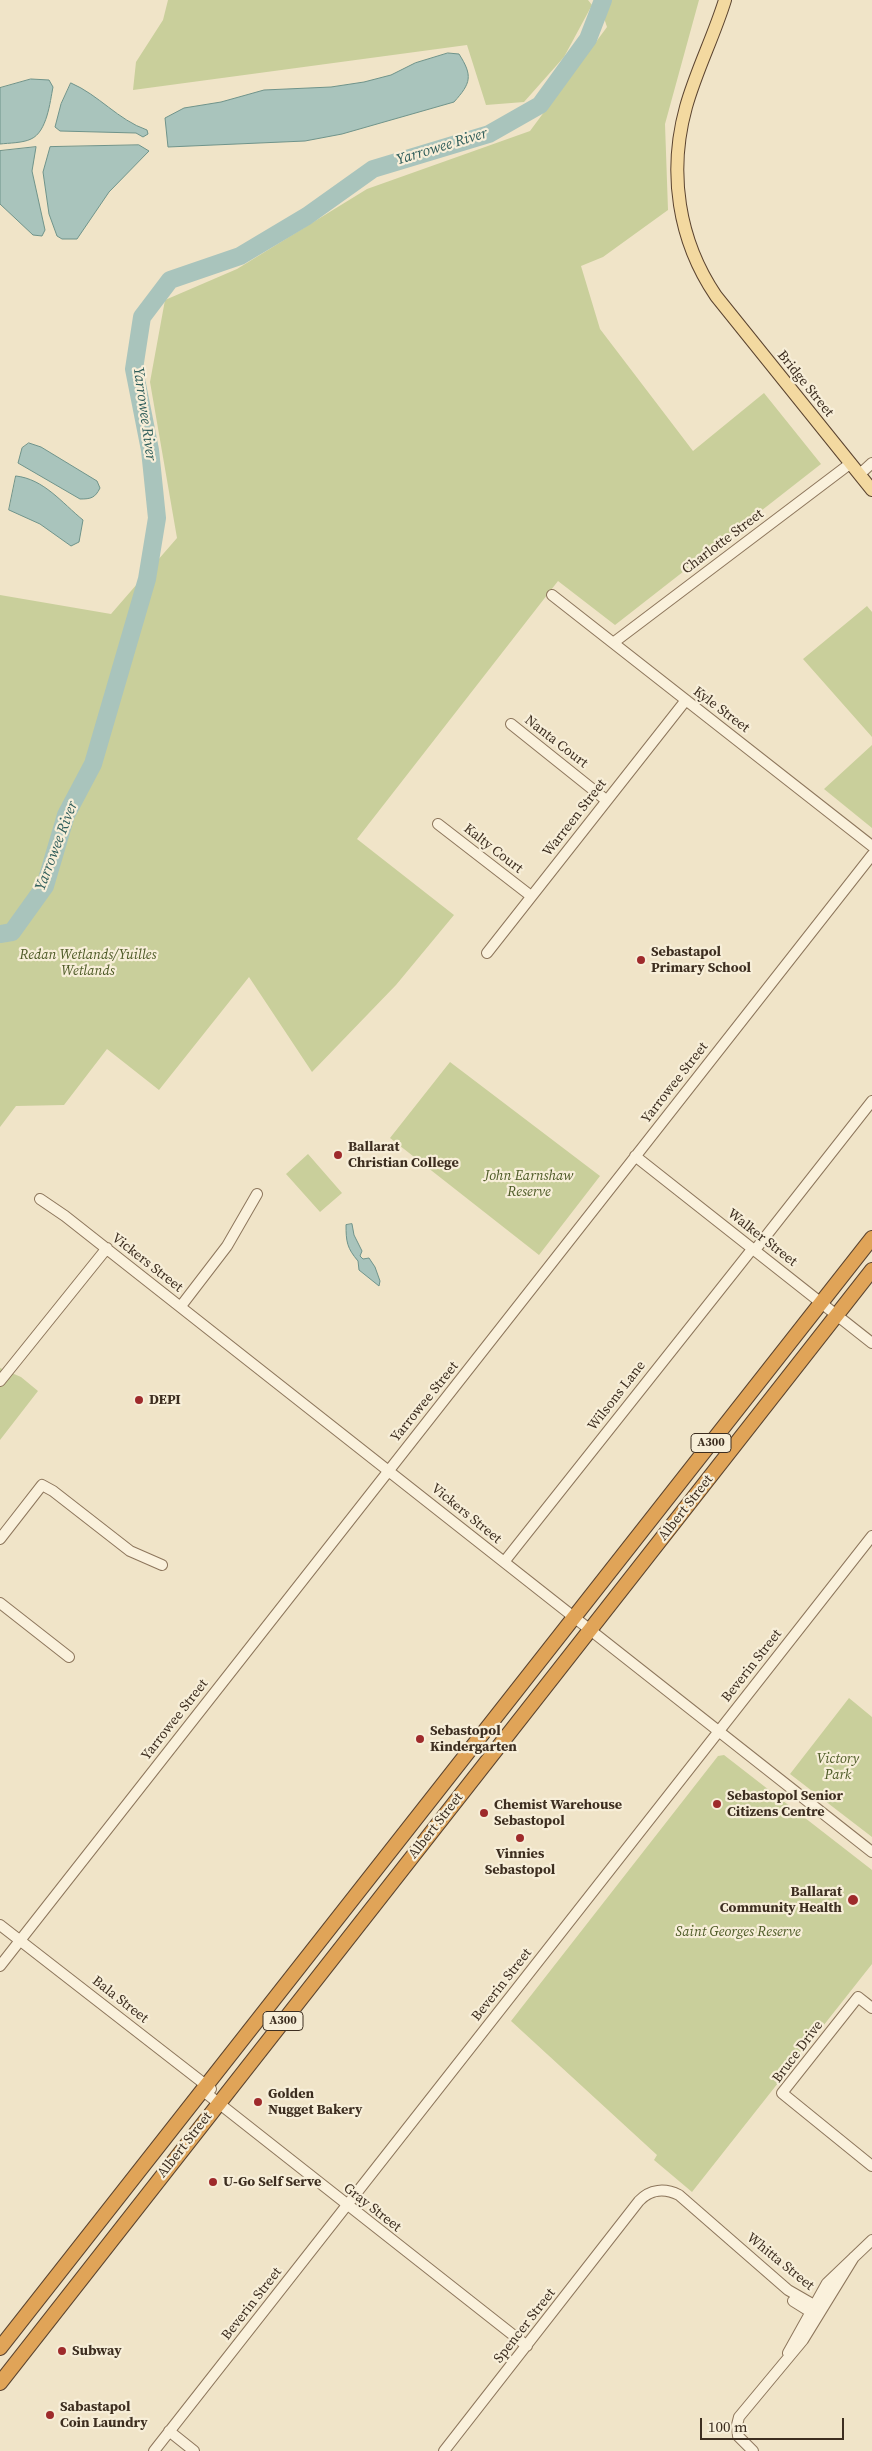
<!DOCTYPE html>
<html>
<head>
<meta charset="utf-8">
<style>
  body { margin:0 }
  #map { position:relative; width:872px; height:2451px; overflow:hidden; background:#f0e4c8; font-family:"Source Serif 4",serif }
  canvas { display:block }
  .scale { position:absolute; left:700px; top:2418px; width:144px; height:22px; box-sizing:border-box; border:2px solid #3d2e20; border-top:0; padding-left:6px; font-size:15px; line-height:18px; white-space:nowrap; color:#3d2e20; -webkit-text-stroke:4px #f7eed8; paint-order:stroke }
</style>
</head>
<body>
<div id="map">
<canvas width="872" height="2451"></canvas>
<div class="scale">100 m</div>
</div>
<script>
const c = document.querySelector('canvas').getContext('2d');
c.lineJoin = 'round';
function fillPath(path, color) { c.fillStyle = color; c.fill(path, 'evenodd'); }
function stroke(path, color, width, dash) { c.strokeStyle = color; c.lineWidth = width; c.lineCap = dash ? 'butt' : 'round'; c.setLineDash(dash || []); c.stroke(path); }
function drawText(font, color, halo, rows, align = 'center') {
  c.font = font + ' "Source Serif 4",serif'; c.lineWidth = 4.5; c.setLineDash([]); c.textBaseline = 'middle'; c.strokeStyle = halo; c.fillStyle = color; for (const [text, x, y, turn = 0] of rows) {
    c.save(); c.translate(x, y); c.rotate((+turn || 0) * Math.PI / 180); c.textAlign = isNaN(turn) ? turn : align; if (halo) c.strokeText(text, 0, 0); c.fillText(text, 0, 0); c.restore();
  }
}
fillPath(new Path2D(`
  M168,0H588L592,5L564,57L524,102L486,105L467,45L133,90L136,62L163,20Z
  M598,0H699L665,124L668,210L603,257L581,266L600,329L693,451L764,393L821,464L615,625L558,581L357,839L454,915L396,985L312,1072L249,977L159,1090L107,1049L64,1105L16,1106L0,1127V595L111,614L177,538L150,382L165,300L237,269L367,189L530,131L607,27Z
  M867,606L872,612V737L803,659Z
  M872,745V828L824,789Z
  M450,1062L600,1176L539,1255L390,1138Z
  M308,1154L342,1193L320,1212L286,1174Z
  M0,1368L21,1377L38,1391L0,1440Z
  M849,1698L872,1717V1837L790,1774Z
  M724,1755L872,1870V1964L692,2192L654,2160L657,2155L511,2021L718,1756Z`), '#c9cf9b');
const water = new Path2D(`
  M448,53L459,54C473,76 471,83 454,102L342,134L305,141L168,147L165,118L184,108L221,102L264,90L331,87L364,82L391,75L415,63Z
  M31,79L49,80L53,87C50,102 47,132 31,139C23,143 9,143 0,144V88Z
  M71,83C99,95 118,120 147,130L148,134L143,137L136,133L60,131L55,127L61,104Z
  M139,145L149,151L109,192L77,239H62L57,236L49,214L43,172L50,147Z
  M36,147L32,171L45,230L42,236L33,235L0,204V151Z
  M29,443L41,447L97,481L100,488C95,498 91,499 80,499L18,463L22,448Z
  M16,476C44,479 62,503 83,520L79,542L71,546L40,524L9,510Z
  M352,1224L354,1235L362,1251L360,1256L363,1259L369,1258L375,1267L380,1281L379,1286L359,1270L358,1261C347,1248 346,1242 346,1225Z`);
fillPath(water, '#a9c4bc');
stroke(water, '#6f938a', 1);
stroke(new Path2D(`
  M0,934L12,932L45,886L66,815L93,764L147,579L157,518L150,450L134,369L142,317L170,280L240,256L307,216L373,169L489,134L540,105L588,39L603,0`), '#a9c4bc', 18);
const minor = new Path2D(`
  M860,474L872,463
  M552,595L872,846
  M613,643L851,463
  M511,724L606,800
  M438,824L531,896
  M487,953L686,700
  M635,1156L872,1343
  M40,1199L65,1216L872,1852
  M755,1250L872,1101
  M181,1306L227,1246L257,1194
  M0,1381L107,1248
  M0,1539L42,1485L53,1491L130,1551L162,1565
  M504,1562L753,1248
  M0,1603L69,1657
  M0,1925L211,2089
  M0,1966L872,855
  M872,2008L858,1997L782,2093L872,2166
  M202,2090L527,2346
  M793,2301L809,2311L821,2309
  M788,2353L827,2283L872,2240
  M169,2431L194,2451
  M154,2451L872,1536
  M444,2451L639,2201C650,2189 665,2188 679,2195L788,2290L821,2309
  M753,2451L738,2436L737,2425L739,2417L803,2340L854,2257`);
const major = new Path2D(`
  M725,0C714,36 696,71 686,107C668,172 678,240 716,296L872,490`);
const highway = new Path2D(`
  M0,2348L872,1238
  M0,2383L872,1270`);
stroke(minor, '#8d765c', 12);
stroke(major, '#5b4430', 14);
stroke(highway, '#5b4430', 16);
stroke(minor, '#faf1dc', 10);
stroke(major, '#f3d9a0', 12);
stroke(highway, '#e0a458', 14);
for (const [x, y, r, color] of [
  [641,960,5,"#9e2a2b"],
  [338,1155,5,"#9e2a2b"],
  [139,1400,5,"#9e2a2b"],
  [420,1739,5,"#9e2a2b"],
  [717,1804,5,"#9e2a2b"],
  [484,1813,5,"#9e2a2b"],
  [520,1838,5,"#9e2a2b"],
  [853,1900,6,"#9e2a2b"],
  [258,2102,5,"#9e2a2b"],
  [213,2182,5,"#9e2a2b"],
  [62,2351,5,"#9e2a2b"],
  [50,2415,5,"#9e2a2b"]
]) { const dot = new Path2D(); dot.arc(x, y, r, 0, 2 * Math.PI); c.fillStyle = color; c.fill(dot); stroke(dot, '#f7eed8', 2); }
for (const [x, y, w] of [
  [711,1443,40],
  [283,2021,40]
]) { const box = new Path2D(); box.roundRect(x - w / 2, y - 9.5, w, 19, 4); c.fillStyle = '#f7eed8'; c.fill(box); stroke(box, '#3d2e20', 1); }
drawText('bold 12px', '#3d2e20', null, [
  ["A300",711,1443],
  ["A300",283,2021]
]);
drawText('14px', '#3d2e20', '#f7eed8', [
  ["Bridge Street",805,384,51],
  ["Charlotte Street",723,542,-37],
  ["Kyle Street",721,710,37],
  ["Nanta Court",556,742,38],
  ["Warreen Street",575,818,-52],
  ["Kalty Court",493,849,38],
  ["Yarrowee Street",675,1083,-52],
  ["Walker Street",762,1238,38],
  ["Vickers Street",147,1263,38],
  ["Wilsons Lane",617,1396,-52],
  ["Yarrowee Street",425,1402,-51],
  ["Albert Street",686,1508,-52],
  ["Vickers Street",466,1514,39],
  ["Beverin Street",752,1666,-52],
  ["Yarrowee Street",175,1720,-52],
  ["Albert Street",436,1826,-52],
  ["Beverin Street",502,1985,-52],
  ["Bala Street",120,2000,38],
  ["Bruce Drive",798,2052,-53],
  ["Albert Street",185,2145,-52],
  ["Gray Street",372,2208,38],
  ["Whitta Street",780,2262,39],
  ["Beverin Street",252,2304,-52],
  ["Spencer Street",525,2326,-52]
]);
drawText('bold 14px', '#3d2e20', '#f7eed8', [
  ["Sebastapol",651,952],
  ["Primary School",651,968],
  ["Ballarat",348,1147],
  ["Christian College",348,1163],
  ["DEPI",149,1400],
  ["Sebastopol",430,1731],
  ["Kindergarten",430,1747],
  ["Sebastopol Senior",727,1796],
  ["Citizens Centre",727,1812],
  ["Chemist Warehouse",494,1805],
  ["Sebastopol",494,1821],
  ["Vinnies",520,1854,"center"],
  ["Sebastopol",520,1870,"center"],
  ["Ballarat",842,1892,"right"],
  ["Community Health",842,1908,"right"],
  ["Golden",268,2094],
  ["Nugget Bakery",268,2110],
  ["U-Go Self Serve",223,2182],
  ["Subway",72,2351],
  ["Sabastapol",60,2407],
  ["Coin Laundry",60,2423]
], 'left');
drawText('italic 14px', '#4d5a26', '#f7eed8', [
  ["Redan Wetlands/Yuilles",88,955],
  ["Wetlands",88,971],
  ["John Earnshaw",529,1176],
  ["Reserve",529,1192],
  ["Victory",838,1759],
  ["Park",838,1775],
  ["Saint Georges Reserve",738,1932]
]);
drawText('italic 15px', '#2f5d5a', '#f7eed8', [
  ["Yarrowee River",442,147,-17],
  ["Yarrowee River",144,414,82],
  ["Yarrowee River",57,846,-69]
]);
</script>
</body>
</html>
